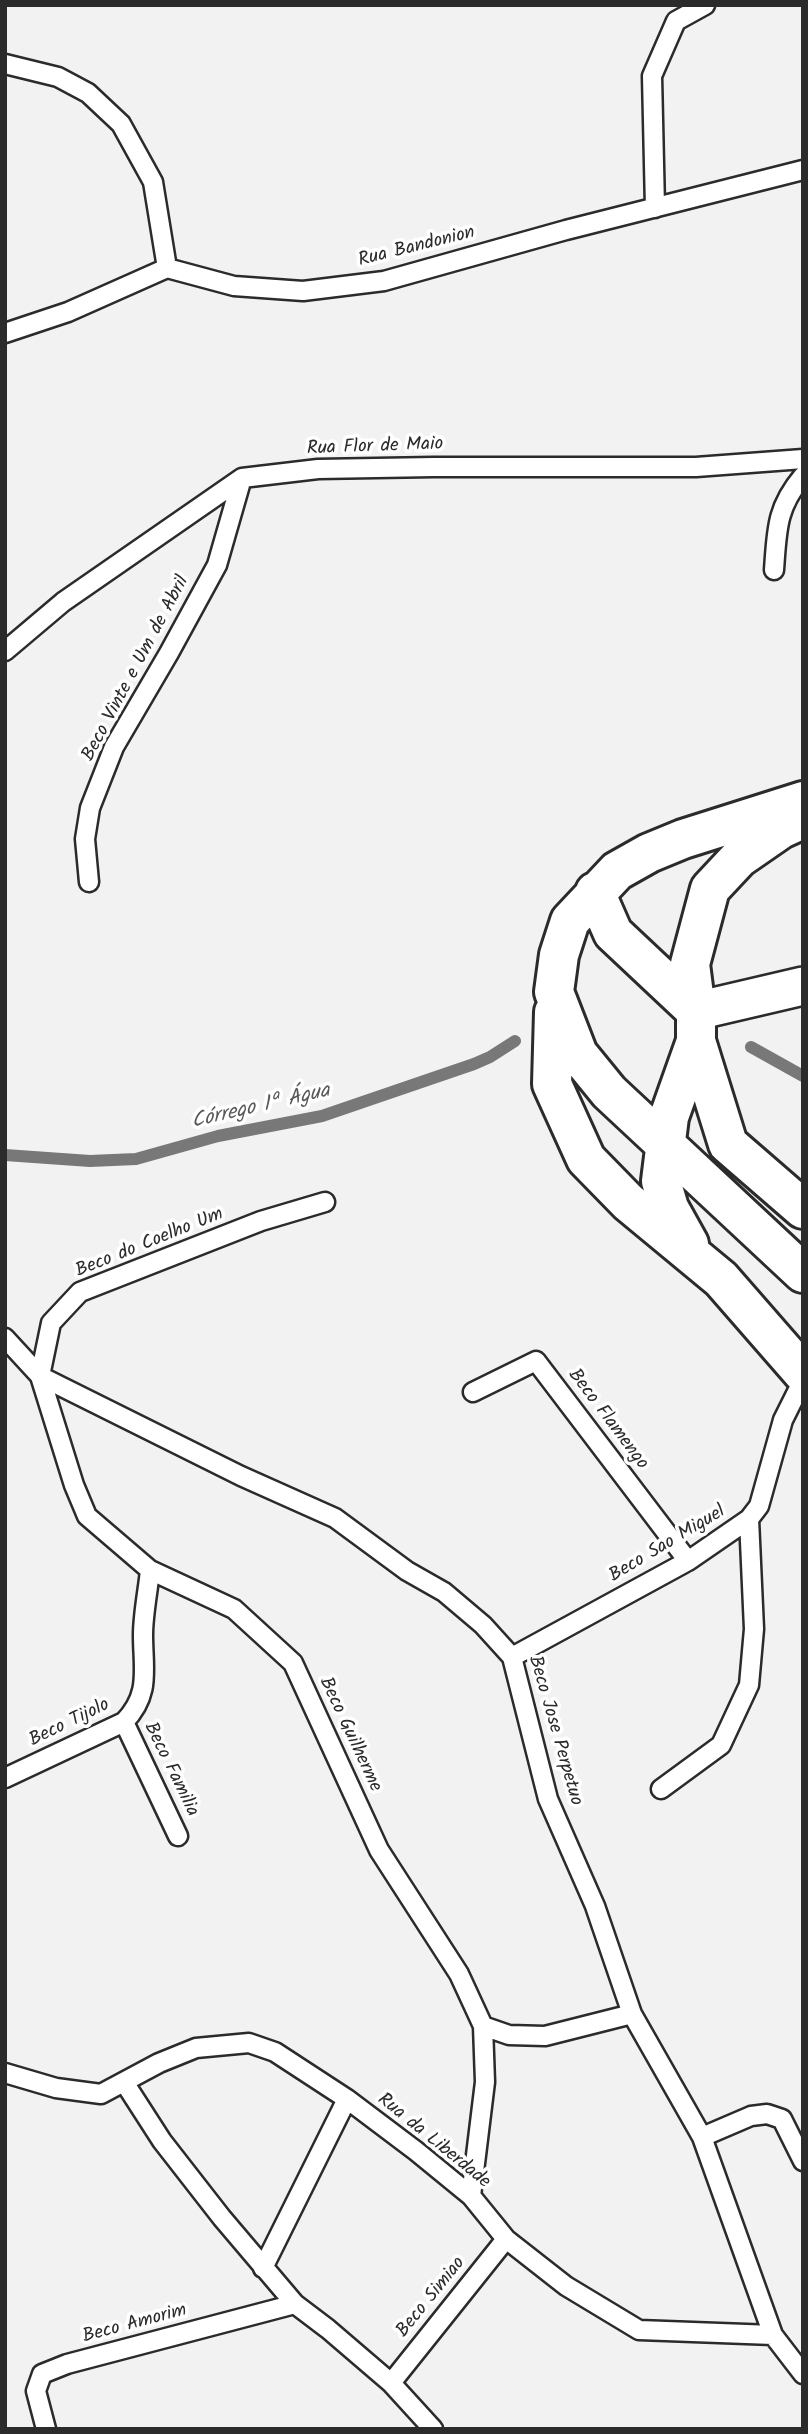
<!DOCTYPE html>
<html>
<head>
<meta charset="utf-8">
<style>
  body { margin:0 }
  #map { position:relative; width:808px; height:2434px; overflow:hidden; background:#f2f2f2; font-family:Kalam,sans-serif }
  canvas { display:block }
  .frame { position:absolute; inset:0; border:7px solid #2b2b2b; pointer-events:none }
</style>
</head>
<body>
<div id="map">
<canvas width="808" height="2434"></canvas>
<div class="frame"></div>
</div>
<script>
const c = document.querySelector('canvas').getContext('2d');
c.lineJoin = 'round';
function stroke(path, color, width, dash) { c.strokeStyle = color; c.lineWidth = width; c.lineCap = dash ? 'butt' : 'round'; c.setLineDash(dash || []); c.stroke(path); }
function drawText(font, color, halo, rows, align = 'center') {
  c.font = font + ' Kalam,sans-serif'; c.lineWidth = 7; c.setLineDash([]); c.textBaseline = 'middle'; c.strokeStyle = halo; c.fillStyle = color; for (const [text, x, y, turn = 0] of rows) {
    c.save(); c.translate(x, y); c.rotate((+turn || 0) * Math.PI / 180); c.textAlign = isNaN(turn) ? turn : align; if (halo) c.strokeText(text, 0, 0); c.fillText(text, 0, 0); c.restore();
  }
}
stroke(new Path2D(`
  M751,1047L803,1076
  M5,1155L90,1161L136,1159L218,1136L322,1116L474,1064L490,1057L515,1041`), '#787878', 12);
const lane = new Path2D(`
  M5,64L58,77L88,93L121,124L153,182L167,268
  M655,208L652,76L676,21L705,5
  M5,333L68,312L167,268L234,286L303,291L384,281L566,230L803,170
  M774,570C777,530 776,508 803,476
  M5,651L63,602L242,478L318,469L434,467H696L803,459
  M89,882L85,839L90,808L114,747L169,653L217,565L242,478
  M325,1202L261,1221L80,1292L51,1323L40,1376L74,1485L87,1516L150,1570L234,1609L293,1663L379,1850L459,1974L483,2026L485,2082L471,2196
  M5,1338L40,1376L241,1476L335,1518L407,1571L444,1592L483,1625L512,1657L548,1799L595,1906L632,2014L702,2137L773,2335
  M473,1392L536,1361L688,1561
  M512,1657L688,1561L749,1519L759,1506L783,1420L803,1380
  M124,1722L178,1836
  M5,1778L124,1722C151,1694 143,1670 143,1635C143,1614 148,1591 150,1570
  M661,1789L721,1745L749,1685L754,1629L749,1519
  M483,2026L509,2035L545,2036L632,2014
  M5,2073L56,2088L101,2094L159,2063L196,2048L249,2043L275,2052L347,2099L416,2151L471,2196L506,2239L566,2286L639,2330L773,2335L803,2374
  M124,2082L162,2141L222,2218L295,2304L328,2329L391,2383L433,2429
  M702,2137L751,2116L767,2114L782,2119L803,2161
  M263,2268L347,2099
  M391,2383L506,2239
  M46,2429L36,2391L42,2374L67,2364L295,2304`);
const street = new Path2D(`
  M696,1011L803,986`);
const secondary = new Path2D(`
  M803,801L683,839L649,853L617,871L570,921L559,955L554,992L578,1054L609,1092L803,1273
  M803,819L781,829L739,858L710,889L690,964L696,1011V1041L728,1144L803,1209
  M595,892L613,933L696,1011
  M554,1012L552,1084L586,1159L628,1202L721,1279L803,1373
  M689,1244L669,1208L661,1181L669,1117L696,1041`);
stroke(lane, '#2b2b2b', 23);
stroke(street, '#2b2b2b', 42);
stroke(secondary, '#2b2b2b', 44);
stroke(lane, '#fff', 18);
stroke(street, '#fff', 37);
stroke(secondary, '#fff', 38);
drawText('19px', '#2b2b2b', '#fff', [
  ["Rua Bandonion",417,248,-14],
  ["Rua Flor de Maio",375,448,-2],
  ["Beco Vinte e Um de Abril",137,669,-62],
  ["Beco do Coelho Um",150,1244,-22],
  ["Beco Flamengo",607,1420,53],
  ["Beco Sao Miguel",668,1545,-31],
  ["Beco Tijolo",70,1724,-26],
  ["Beco Jose Perpetuo",554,1731,74],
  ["Beco Guilherme",349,1735,65],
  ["Beco Familia",170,1770,64],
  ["Rua da Liberdade",433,2142,39],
  ["Beco Simiao",432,2298,-51],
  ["Beco Amorim",135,2325,-15]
]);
drawText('italic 21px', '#585858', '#fff', [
  ["Córrego 1ª Água",261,1108,-13]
]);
</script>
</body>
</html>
